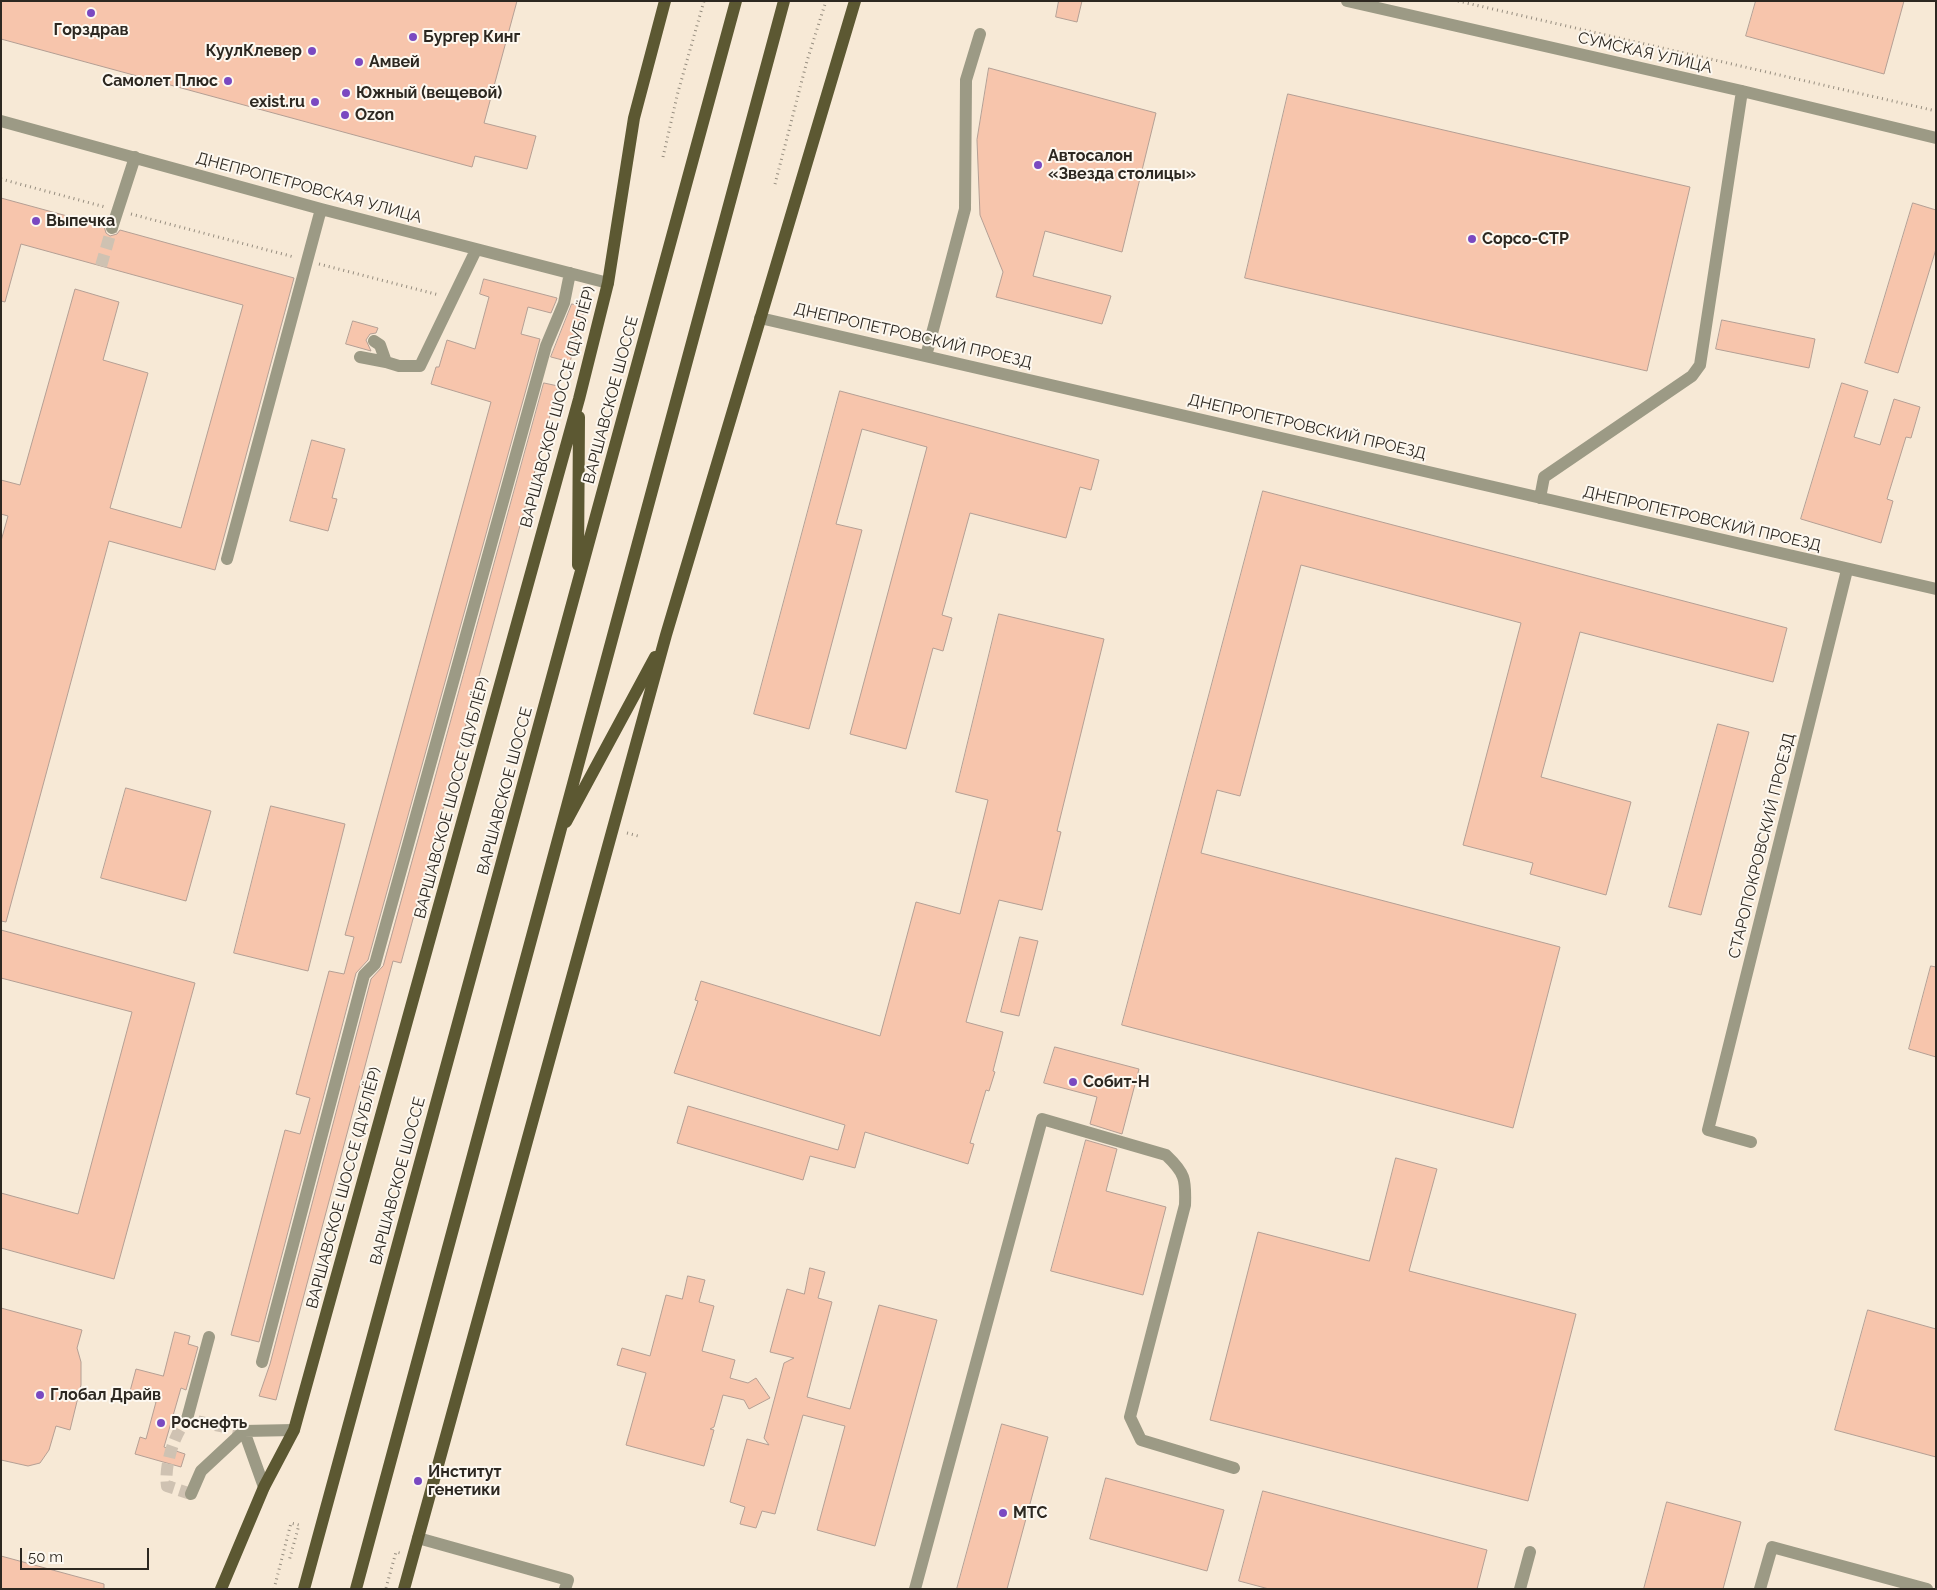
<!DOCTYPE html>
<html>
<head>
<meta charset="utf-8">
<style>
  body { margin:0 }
  #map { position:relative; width:1937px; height:1590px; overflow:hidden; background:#f7e9d6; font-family:Raleway,sans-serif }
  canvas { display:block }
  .frame { position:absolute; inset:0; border:2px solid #2d2821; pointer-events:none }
  .scale { position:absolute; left:20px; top:1548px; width:129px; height:22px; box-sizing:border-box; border:2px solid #2d2821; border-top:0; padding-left:6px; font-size:15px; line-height:18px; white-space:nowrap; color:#2d2821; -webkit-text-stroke:4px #fdf8f0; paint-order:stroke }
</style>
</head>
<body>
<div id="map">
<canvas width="1937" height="1590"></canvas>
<div class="frame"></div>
<div class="scale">50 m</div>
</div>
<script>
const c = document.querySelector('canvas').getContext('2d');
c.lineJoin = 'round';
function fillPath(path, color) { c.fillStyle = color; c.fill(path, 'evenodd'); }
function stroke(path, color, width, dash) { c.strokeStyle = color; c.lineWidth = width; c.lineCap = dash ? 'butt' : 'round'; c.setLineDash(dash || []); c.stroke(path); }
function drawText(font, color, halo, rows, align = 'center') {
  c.font = font + ' Raleway,sans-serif'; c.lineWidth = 4; c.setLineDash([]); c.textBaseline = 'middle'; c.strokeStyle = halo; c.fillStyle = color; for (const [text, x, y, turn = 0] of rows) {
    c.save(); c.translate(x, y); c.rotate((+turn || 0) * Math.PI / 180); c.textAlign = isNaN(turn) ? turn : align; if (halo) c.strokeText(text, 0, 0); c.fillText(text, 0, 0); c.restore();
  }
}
const building = new Path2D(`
  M1,1H517L484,123L536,136L527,169L475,156L472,167L1,39Z
  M1059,1H1082L1077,22L1056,17Z
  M1756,1H1904L1884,74L1746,36Z
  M989,68L1156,113L1122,252L1045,231L1033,276L1111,296L1102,324L996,297L1003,272L980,215L977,140Z
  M1288,94L1690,187L1647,371L1245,278Z
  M1,198L104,226L106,233L110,236L117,234L120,230L294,278L215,570L109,541L6,922L1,921V541L8,516L1,514V480L20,485L75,289L119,302L103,360L148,373L110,508L181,528L243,305L21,244L5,302L1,301Z
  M1913,203L1936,210V249L1898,373L1865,363Z
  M484,279L557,298L556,301L551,313L528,307L521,334L540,339L368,960L356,973L259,1342L231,1335L285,1130L300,1134L310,1098L296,1094L329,971L344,974L354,937L345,935L491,402L431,384L436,367H439L447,340L475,349L489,297L480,294Z
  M572,304L585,307L570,362L551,357Z
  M1722,320L1815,339L1809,368L1716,349Z
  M353,321L378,328L376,333L370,334L366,340L371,351L346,344Z
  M544,383L558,386L401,963L393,961L276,1400L259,1396L270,1364L371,979L383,966Z
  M1842,383L1868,391L1854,437L1880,445L1894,399L1920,407L1911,438L1906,437L1887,499L1893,501L1881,543L1801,519Z
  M840,391L1099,460L1091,490L1080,487L1066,538L970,513L942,615L952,618L943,651L933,648L906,749L850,734L927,447L862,429L836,524L862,530L809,729L754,714Z
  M312,440L345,449L332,498L337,499L328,531L290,521Z
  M1263,491L1787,628L1773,682L1580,632L1541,777L1631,802L1606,895L1530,874L1533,863L1463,845L1521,623L1301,565L1240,796L1217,790L1201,853L1560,947L1513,1128L1122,1025Z
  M999,614L1104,639L1057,831L1061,832L1042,910L999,900L966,1022L1003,1032L993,1071L995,1072L989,1091L986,1090L970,1143L974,1144L968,1164L865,1132L855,1168L810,1156L803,1180L677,1143L688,1106L838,1150L845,1125L674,1073L698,1001L695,1000L701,981L880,1036L916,902L960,914L988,800L956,792Z
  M1718,724L1749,732L1701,915L1669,907Z
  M126,788L211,811L186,901L101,878Z
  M271,806L345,824L308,971L234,953Z
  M1,930L195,983L114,1279L1,1248V1193L78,1214L132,1012L1,978Z
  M1020,937L1038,941L1019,1016L1001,1012Z
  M1931,966L1936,967V1057L1909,1049Z
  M1055,1047L1139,1069L1122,1134L1090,1124L1097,1097L1044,1083Z
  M1086,1140L1117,1149L1106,1191L1166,1207L1143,1295L1051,1271Z
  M1396,1158L1437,1169L1409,1271L1576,1314L1528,1501L1210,1420L1258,1232L1369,1261Z
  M810,1268L825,1272L818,1298L832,1302L807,1397L850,1409L879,1305L937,1320L875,1546L817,1530L845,1426L803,1415L775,1514L762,1511L756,1528L740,1524L745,1507L730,1502L747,1439L769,1445L764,1438L784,1363L794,1358L770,1352L787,1289L804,1294Z
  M688,1276L705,1280L699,1302L714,1306L702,1351L735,1360L730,1378L748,1383L756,1378L770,1398L749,1409L744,1400L723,1395L714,1427L710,1429L714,1430L704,1466L626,1445L646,1373L617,1365L622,1348L650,1356L666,1295L682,1299Z
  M1,1308L82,1330L77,1348L81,1362V1385L70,1430L56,1426L49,1450L40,1463L28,1466L1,1460Z
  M1868,1310L1936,1329V1457L1835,1430Z
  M175,1332L190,1336L188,1344L198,1347L186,1390L181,1388L164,1447L185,1454L181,1467L135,1454L140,1437L146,1439L156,1402L129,1395L136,1369L163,1376Z
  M1002,1424L1048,1437L1007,1589H957Z
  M1106,1478L1224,1510L1207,1571L1090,1539Z
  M1263,1491L1487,1550L1477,1589H1269L1239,1581Z
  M1667,1502L1741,1522L1723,1589H1644Z
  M1,1556L104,1584V1589H1Z`);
fillPath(building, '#f7c5ac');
stroke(building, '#b49f94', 1);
stroke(new Path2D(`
  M101,266L112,228
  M191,1494L167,1486C164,1466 174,1434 187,1419L244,1431`), '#cfc2b2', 12, [12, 6]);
stroke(new Path2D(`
  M1458,1L1936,111
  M663,157L678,92L704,1
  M1,179L105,207
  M775,184L807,61L826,1
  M131,214L294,257
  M319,264L439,295
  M627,833L638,836
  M386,1588L396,1552L400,1553
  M274,1589L291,1523L299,1525L289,1561`), '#968d7f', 3, [1, 4]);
stroke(new Path2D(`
  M1347,1L1742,91L1936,138
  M1,121L321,209L608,283
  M112,228L135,157
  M760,318L1936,589
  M374,341L380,345L386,362L399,366H420L476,250
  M926,356L965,209L966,80L980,34
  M360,357L386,362
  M1540,498L1544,477L1692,376L1700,365L1742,91
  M227,559L321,209
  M1751,1142L1708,1130L1847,570
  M262,1362L364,975L375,964L546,346L564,303L570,273
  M187,1419L209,1337
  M244,1431L264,1487
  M191,1494L201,1471L244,1431L294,1430
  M418,1538L568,1580L565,1589
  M915,1589L1042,1119L1166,1155C1185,1173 1186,1179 1185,1205L1130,1417L1141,1440L1234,1468
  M1520,1589L1530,1552
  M1760,1589L1772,1547L1927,1589`), '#9c9a85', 12);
stroke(new Path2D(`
  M578,565L579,417
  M566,822L655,657
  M221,1589L264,1487L294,1430L579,399L608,283L634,118L665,1
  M304,1589L736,1
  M356,1589L784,1
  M404,1589L666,635L855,1`), '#5c5832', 12);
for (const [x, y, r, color] of [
  [91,13,5,"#7a49c1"],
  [413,37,5,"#7a49c1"],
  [312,51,5,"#7a49c1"],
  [359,62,5,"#7a49c1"],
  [228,81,5,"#7a49c1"],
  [346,93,5,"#7a49c1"],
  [315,102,5,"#7a49c1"],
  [345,115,5,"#7a49c1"],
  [1038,165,5,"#7a49c1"],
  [36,221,5,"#7a49c1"],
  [1472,239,5,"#7a49c1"],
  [1073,1082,5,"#7a49c1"],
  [40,1395,5,"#7a49c1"],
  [161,1423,5,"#7a49c1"],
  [418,1481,5,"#7a49c1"],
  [1003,1513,5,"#7a49c1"]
]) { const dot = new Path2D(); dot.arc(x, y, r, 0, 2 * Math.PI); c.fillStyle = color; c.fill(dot); stroke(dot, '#fdf8f0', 2); }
drawText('bold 16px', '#2d2821', '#fdf8f0', [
  ["Горздрав",91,30,"center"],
  ["Бургер Кинг",423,37],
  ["КуулКлевер",302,51,"right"],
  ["Амвей",369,62],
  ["Самолет Плюс",218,81,"right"],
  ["Южный (вещевой)",356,93],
  ["exist.ru",305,102,"right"],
  ["Ozon",355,115],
  ["Автосалон",1048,156],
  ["«Звезда столицы»",1048,174],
  ["Выпечка",46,221],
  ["Сорсо-СТР",1482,239],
  ["Собит-Н",1083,1082],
  ["Глобал Драйв",50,1395],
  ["Роснефть",171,1423],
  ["Институт",428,1472],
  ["генетики",428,1490],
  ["МТС",1013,1513]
], 'left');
drawText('16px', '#2d2821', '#fdf8f0', [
  ["СУМСКАЯ УЛИЦА",1645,53,13],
  ["ДНЕПРОПЕТРОВСКАЯ УЛИЦА",309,188,15],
  ["ДНЕПРОПЕТРОВСКИЙ ПРОЕЗД",913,336,13],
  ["ВАРШАВСКОЕ ШОССЕ",611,400,-75],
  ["ВАРШАВСКОЕ ШОССЕ (ДУБЛЁР)",558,407,-75],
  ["ДНЕПРОПЕТРОВСКИЙ ПРОЕЗД",1307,427,13],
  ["ДНЕПРОПЕТРОВСКИЙ ПРОЕЗД",1702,519,13],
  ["ВАРШАВСКОЕ ШОССЕ",505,791,-75],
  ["ВАРШАВСКОЕ ШОССЕ (ДУБЛЁР)",452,798,-75],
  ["СТАРОПОКРОВСКИЙ ПРОЕЗД",1762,846,-76],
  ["ВАРШАВСКОЕ ШОССЕ",398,1181,-75],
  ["ВАРШАВСКОЕ ШОССЕ (ДУБЛЁР)",344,1188,-75]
]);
</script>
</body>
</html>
